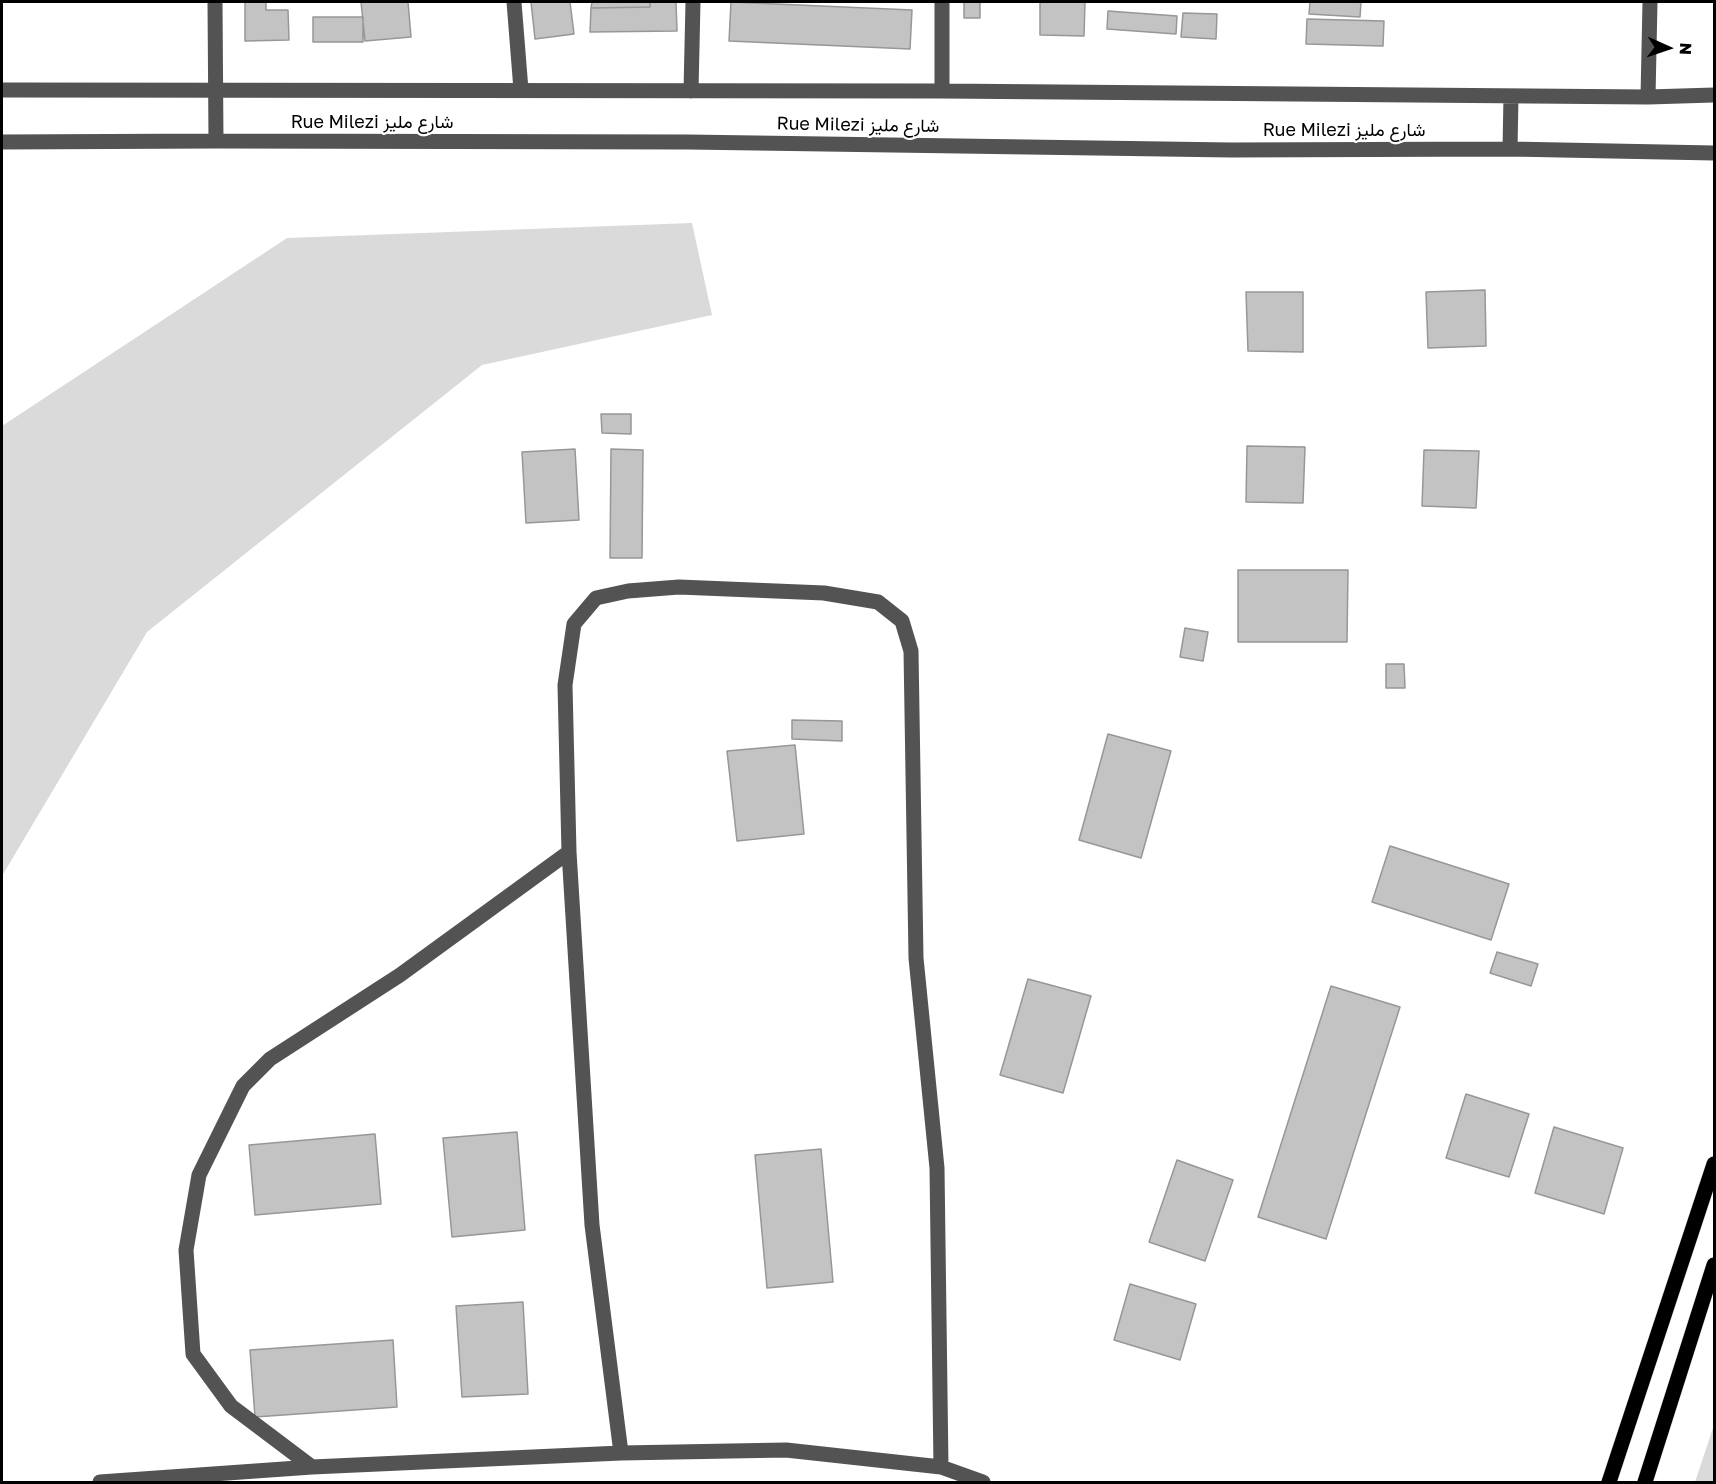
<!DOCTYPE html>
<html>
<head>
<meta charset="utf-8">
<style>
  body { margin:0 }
  #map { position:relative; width:1716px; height:1484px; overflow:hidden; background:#fff; font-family:"Golos Text",sans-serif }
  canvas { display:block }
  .frame { position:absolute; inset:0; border:3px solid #000; pointer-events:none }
  .north { position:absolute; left:1638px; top:18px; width:60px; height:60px; -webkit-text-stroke:4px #fff; paint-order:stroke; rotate:93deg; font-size:16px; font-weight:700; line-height:24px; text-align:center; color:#000 }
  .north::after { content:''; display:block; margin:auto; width:21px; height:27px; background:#000; clip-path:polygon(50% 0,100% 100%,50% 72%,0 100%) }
</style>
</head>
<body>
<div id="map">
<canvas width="1716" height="1484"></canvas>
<div class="frame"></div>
<div class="north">N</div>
</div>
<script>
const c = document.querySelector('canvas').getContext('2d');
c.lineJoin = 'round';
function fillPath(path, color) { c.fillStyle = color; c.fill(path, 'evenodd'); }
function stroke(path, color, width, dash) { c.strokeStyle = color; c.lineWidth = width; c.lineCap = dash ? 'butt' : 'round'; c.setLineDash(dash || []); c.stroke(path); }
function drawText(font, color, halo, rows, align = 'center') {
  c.font = font + ' "Golos Text",Vazirmatn,sans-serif'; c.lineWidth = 4.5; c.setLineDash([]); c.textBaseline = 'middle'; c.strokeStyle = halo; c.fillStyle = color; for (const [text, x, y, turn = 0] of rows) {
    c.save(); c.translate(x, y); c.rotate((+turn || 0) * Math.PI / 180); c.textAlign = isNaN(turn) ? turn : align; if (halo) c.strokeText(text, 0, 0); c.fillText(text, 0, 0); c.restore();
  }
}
fillPath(new Path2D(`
  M692,223L712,315L482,365L147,632L2,876V426L287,238Z
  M1714,1425V1482H1695Z`), '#dadada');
const building = new Path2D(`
  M245,2H266V10H288L289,40L245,41Z
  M361,2H408L411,37L365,41Z
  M531,2H570L574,34L535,39Z
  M592,2H650V7L591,8Z
  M650,2H676L677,31L590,32L591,8L650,7Z
  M731,2L912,10L910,49L729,41Z
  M964,2H980V18H964Z
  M1040,2H1085L1084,36L1040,35Z
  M1310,2H1361L1360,17L1309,14Z
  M1108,11L1177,16L1176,34L1107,29Z
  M1183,13L1217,14L1216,39L1181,37Z
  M313,17H363V42H313Z
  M1307,19L1384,21L1383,46L1306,44Z
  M1485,290L1486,346L1428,348L1426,292Z
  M1246,292H1303V352L1248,351Z
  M601,414H631V434L602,433Z
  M1247,446L1305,447L1303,503L1246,502Z
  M575,449L579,520L526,523L522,452Z
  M611,449L643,450L642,558H610Z
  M1424,450L1479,451L1476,508L1422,506Z
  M1238,570H1348L1347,642H1238Z
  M1185,628L1208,632L1203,661L1180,657Z
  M1386,664H1404L1405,688H1386Z
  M792,720L842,721V741L792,739Z
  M1108,734L1171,751L1141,858L1079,840Z
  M795,745L804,834L737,841L727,751Z
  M1390,846L1509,884L1491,940L1372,902Z
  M1497,952L1538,964L1531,986L1490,973Z
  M1028,979L1091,996L1063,1093L1000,1075Z
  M1331,986L1400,1007L1326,1239L1258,1217Z
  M1466,1094L1529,1114L1509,1177L1446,1158Z
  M1554,1127L1623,1148L1604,1214L1535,1193Z
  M517,1132L525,1230L452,1237L443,1138Z
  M375,1134L381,1204L255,1215L249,1145Z
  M821,1149L833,1282L767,1288L755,1155Z
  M1177,1160L1233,1180L1205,1261L1149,1242Z
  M1130,1284L1196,1304L1180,1360L1114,1340Z
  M523,1302L528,1394L462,1397L456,1306Z
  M393,1340L397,1407L255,1417L250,1350Z`);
fillPath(building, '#c3c3c3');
stroke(building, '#979797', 1.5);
const major = new Path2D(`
  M1609,1482L1714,1164
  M1645,1482L1714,1265`);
stroke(major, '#dbdbdb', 16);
stroke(new Path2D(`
  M215,2L216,141
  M514,2L521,90
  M2,90L942,91L1648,97L1714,95
  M691,91L693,2
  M942,91V2
  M1648,97L1650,2
  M2,142L216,141L688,142L1231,150L1510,149L1714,153
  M1510,149L1511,96
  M621,1453L592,1225L569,852L565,685L574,624L596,598L628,591L679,587L824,593L878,602L902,621L911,651L916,958L937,1168L941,1467
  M312,1467L231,1406L193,1354L186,1250L199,1175L243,1086L270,1059L400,975L569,852
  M100,1482L312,1467L621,1453L786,1450L941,1467L983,1482`), '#535353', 15);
stroke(major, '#000', 15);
drawText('18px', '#000', '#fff', [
  ["Rue Milezi شارع مليز",372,122],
  ["Rue Milezi شارع مليز",858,125,1],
  ["Rue Milezi شارع مليز",1344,130]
]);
</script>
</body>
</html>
